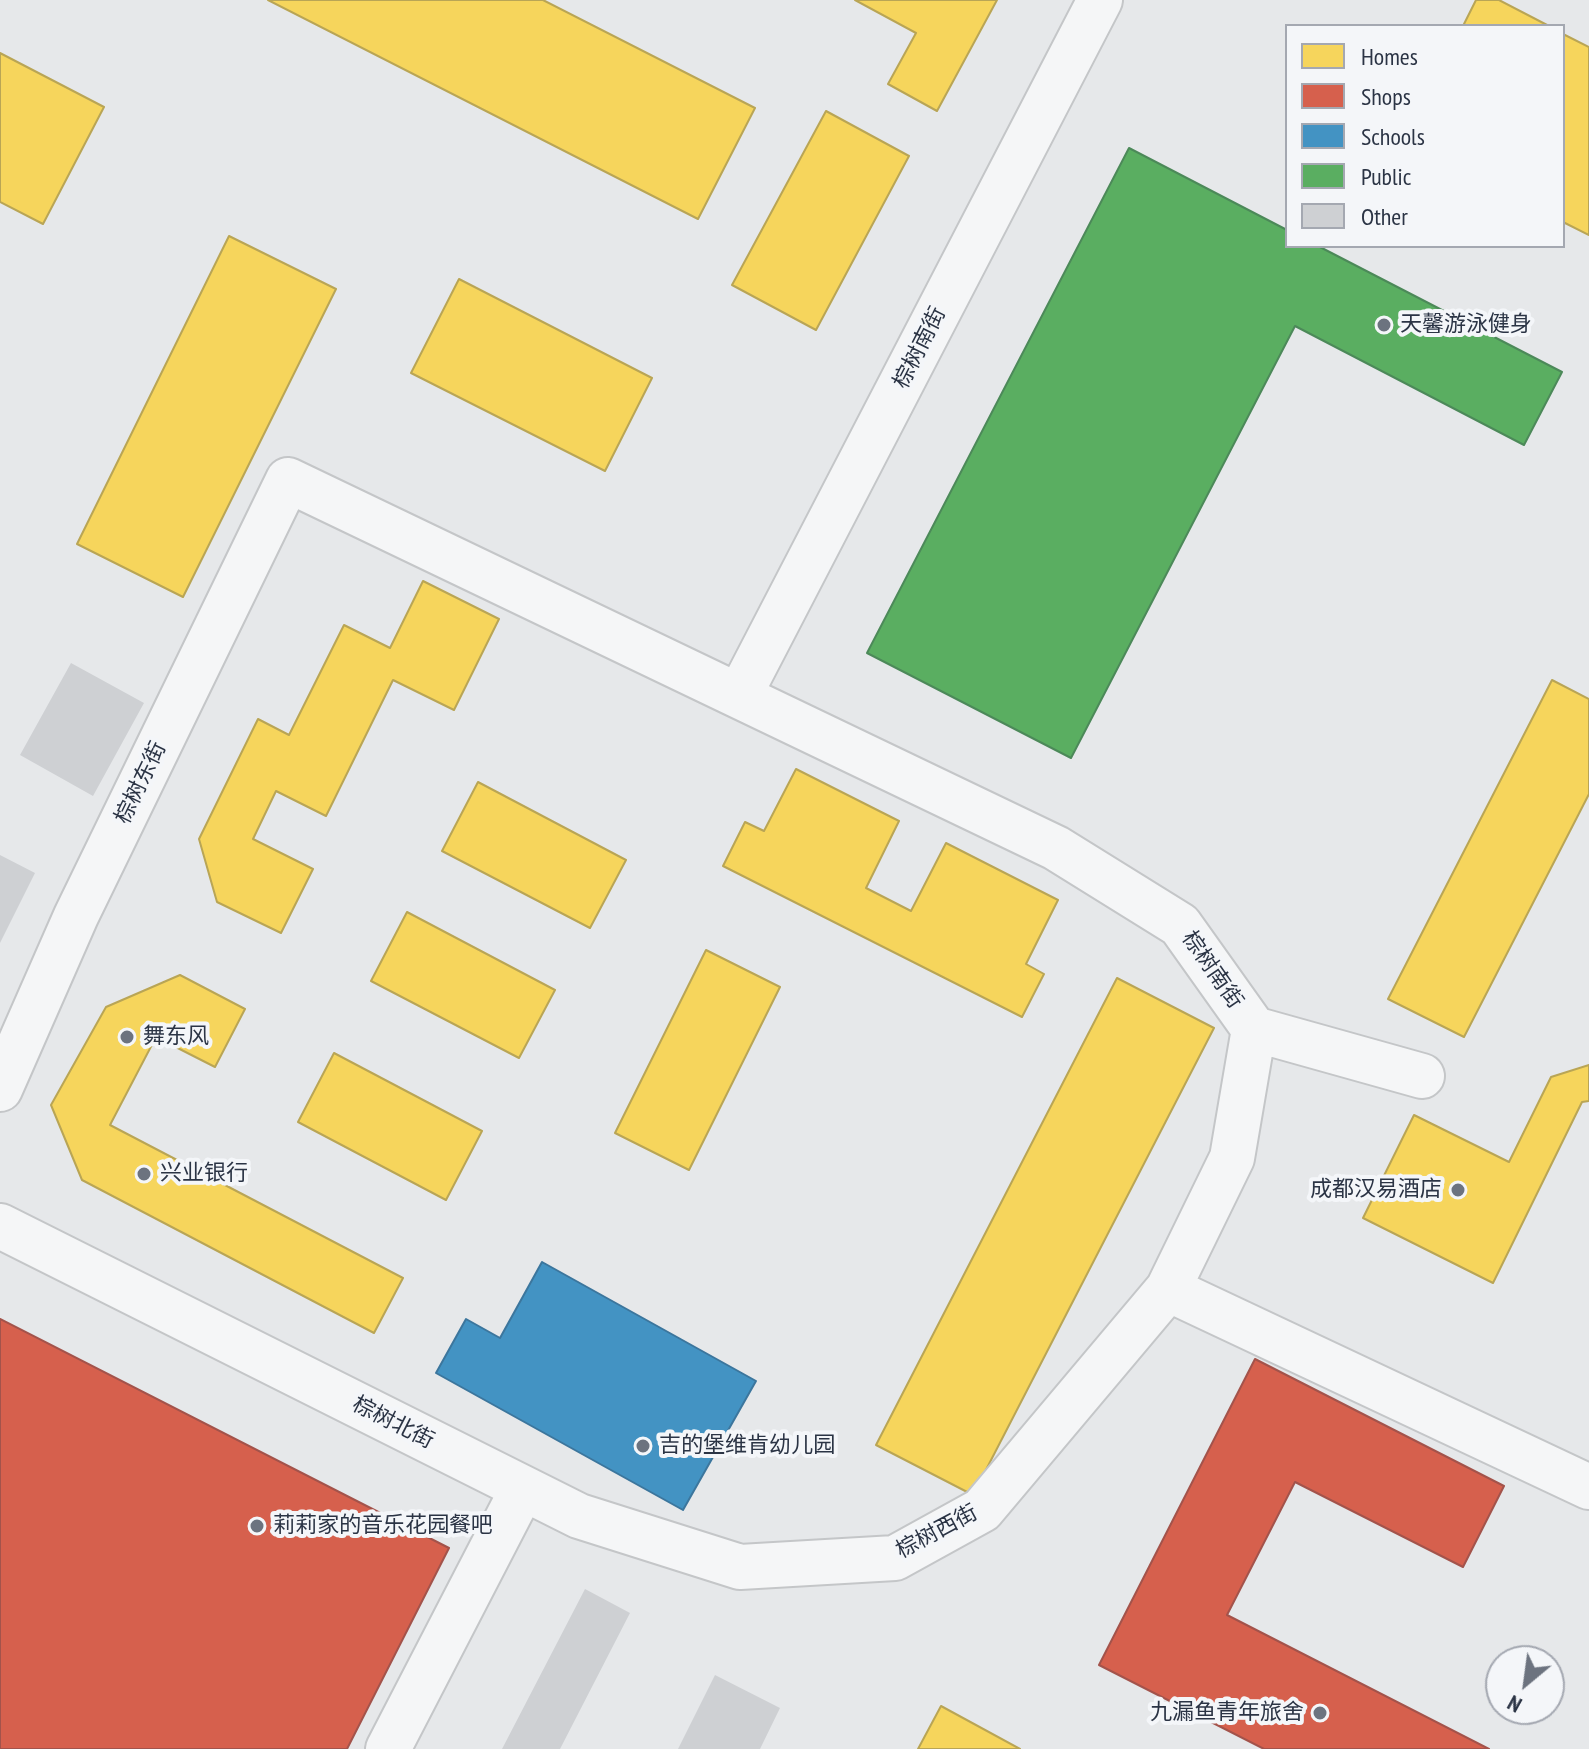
<!DOCTYPE html>
<html>
<head>
<meta charset="utf-8">
<style>
  body { margin:0 }
  #map { position:relative; width:1589px; height:1749px; overflow:hidden; background:#e6e8ea; font-family:"PT Sans Narrow",sans-serif }
  canvas { display:block }
  .legend { position:absolute; left:1285px; top:24px; width:280px; height:224px; box-sizing:border-box; background:#f4f6f9; border:2px solid #a4a8b1; margin:0; padding:10px 14px; list-style:none; font-size:24px; color:#2b3445 }
  .legend li { display:flex; align-items:center; gap:16px; height:40px }
  .legend b { width:40px; border:2px solid #a4a8b1 }
  .north { position:absolute; left:1485px; top:1645px; width:80px; height:80px; box-sizing:border-box; background:#f4f6f9; border:2px solid #a4a8b1; border-radius:50%; rotate:209deg; font-size:22px; font-weight:700; line-height:32px; text-align:center; color:#2b3445 }
  .north::after { content:''; display:block; margin:auto; width:28px; height:36px; background:#6c737f; clip-path:polygon(50% 0,100% 100%,50% 72%,0 100%) }
</style>
</head>
<body>
<div id="map">
<canvas width="1589" height="1749"></canvas>
<ul class="legend">
<li><b style="height:22px;background:#f6d55c"></b>Homes</li>
<li><b style="height:22px;background:#d6604d"></b>Shops</li>
<li><b style="height:22px;background:#4393c3"></b>Schools</li>
<li><b style="height:22px;background:#5aae61"></b>Public</li>
<li><b style="height:22px;background:#ced0d3"></b>Other</li>
</ul>
<div class="north">N</div>
</div>
<script>
const c = document.querySelector('canvas').getContext('2d');
c.lineJoin = 'round';
function fillPath(path, color) { c.fillStyle = color; c.fill(path, 'evenodd'); }
function stroke(path, color, width, dash) { c.strokeStyle = color; c.lineWidth = width; c.lineCap = dash ? 'butt' : 'round'; c.setLineDash(dash || []); c.stroke(path); }
function drawText(font, color, halo, rows, align = 'center') {
  c.font = font + ' "PT Sans Narrow","Noto Sans SC",sans-serif'; c.lineWidth = 8; c.setLineDash([]); c.textBaseline = 'middle'; c.strokeStyle = halo; c.fillStyle = color; for (const [text, x, y, turn = 0] of rows) {
    c.save(); c.translate(x, y); c.rotate((+turn || 0) * Math.PI / 180); c.textAlign = isNaN(turn) ? turn : align; if (halo) c.strokeText(text, 0, 0); c.fillText(text, 0, 0); c.restore();
  }
}
const homes = new Path2D(`
  M268,0H543L755,108L698,219Z
  M855,0H997L937,111L888,84L916,33Z
  M1476,0H1499L1549,26H1463Z
  M1563,34L1589,47V235L1563,222Z
  M0,53L104,107L43,224L0,202Z
  M826,111L909,156L816,330L732,285Z
  M229,236L336,289L183,597L77,544Z
  M459,279L652,378L605,471L411,373Z
  M423,581L499,619L454,710L393,680L326,816L276,791L253,839L313,869L281,933L217,902L199,839L258,719L289,735L344,625L390,648Z
  M1552,680L1589,699V794L1464,1037L1388,999Z
  M796,769L899,821L866,888L911,911L946,843L1058,900L1026,964L1044,974L1022,1017L723,866L745,822L764,831Z
  M478,782L626,860L590,928L442,851Z
  M407,912L555,990L519,1058L371,981Z
  M706,950L780,987L689,1170L615,1133Z
  M180,975L245,1009L215,1067L156,1037L110,1125L403,1278L374,1333L82,1180L51,1105L106,1007Z
  M1117,978L1214,1028L973,1495L876,1445Z
  M334,1053L482,1131L446,1200L298,1122Z
  M1589,1065V1101L1582,1102L1493,1283L1363,1218L1414,1115L1509,1162L1551,1077Z
  M941,1706L1020,1749H918Z`);
fillPath(homes, '#f6d55c');
stroke(homes, '#b9a555', 2);
const shops = new Path2D(`
  M0,1319L449,1548L347,1749H0Z
  M1255,1359L1504,1486L1463,1567L1295,1482L1227,1615L1489,1749H1264L1099,1665Z`);
fillPath(shops, '#d6604d');
stroke(shops, '#a3534b', 2);
const schools = new Path2D(`
  M542,1262L756,1381L683,1510L436,1373L466,1319L500,1338Z`);
fillPath(schools, '#4393c3');
stroke(schools, '#3c769d', 2);
const public = new Path2D(`
  M1129,148L1287,230V246H1318L1562,372L1524,445L1295,326L1071,758L867,653Z`);
fillPath(public, '#5aae61');
stroke(public, '#4c8959', 2);
fillPath(new Path2D(`
  M71,663L144,703L93,796L20,755Z
  M0,855L35,873L0,943Z
  M585,1589L630,1613L560,1749H502Z
  M715,1675L780,1708L760,1749H678Z`), '#ced0d3');
const minor = new Path2D(`
  M739,696L1100,0
  M1254,1029L1422,1076
  M0,1089L76,916L288,480L1056,848L1180,925L1254,1029
  M0,1226L579,1516L740,1567L895,1558L982,1510L1168,1289L1232,1158L1254,1029
  M1168,1289L1589,1487
  M388,1749L523,1488`);
stroke(minor, '#c4c6c8', 48);
stroke(minor, '#f5f6f7', 44);
for (const [x, y, r, color] of [
  [1384,325,8,"#6c737f"],
  [127,1037,8,"#6c737f"],
  [144,1174,8,"#6c737f"],
  [1458,1190,8,"#6c737f"],
  [643,1446,8,"#6c737f"],
  [257,1526,8,"#6c737f"],
  [1320,1713,8,"#6c737f"]
]) { const dot = new Path2D(); dot.arc(x, y, r, 0, 2 * Math.PI); c.fillStyle = color; c.fill(dot); stroke(dot, '#f4f6f9', 3); }
drawText('22px', '#2b3445', '#f4f6f9', [
  ["天馨游泳健身",1400,325],
  ["舞东风",143,1037],
  ["兴业银行",160,1174],
  ["成都汉易酒店",1442,1190,"right"],
  ["吉的堡维肯幼儿园",659,1446],
  ["莉莉家的音乐花园餐吧",273,1526],
  ["九漏鱼青年旅舍",1304,1713,"right"]
], 'left');
drawText('22px', '#2b3445', '#f4f6f9', [
  ["棕树南街",920,348,-63],
  ["棕树东街",141,783,-64],
  ["棕树南街",1212,970,55],
  ["棕树北街",393,1423,27],
  ["棕树西街",937,1532,-28]
]);
</script>
</body>
</html>
